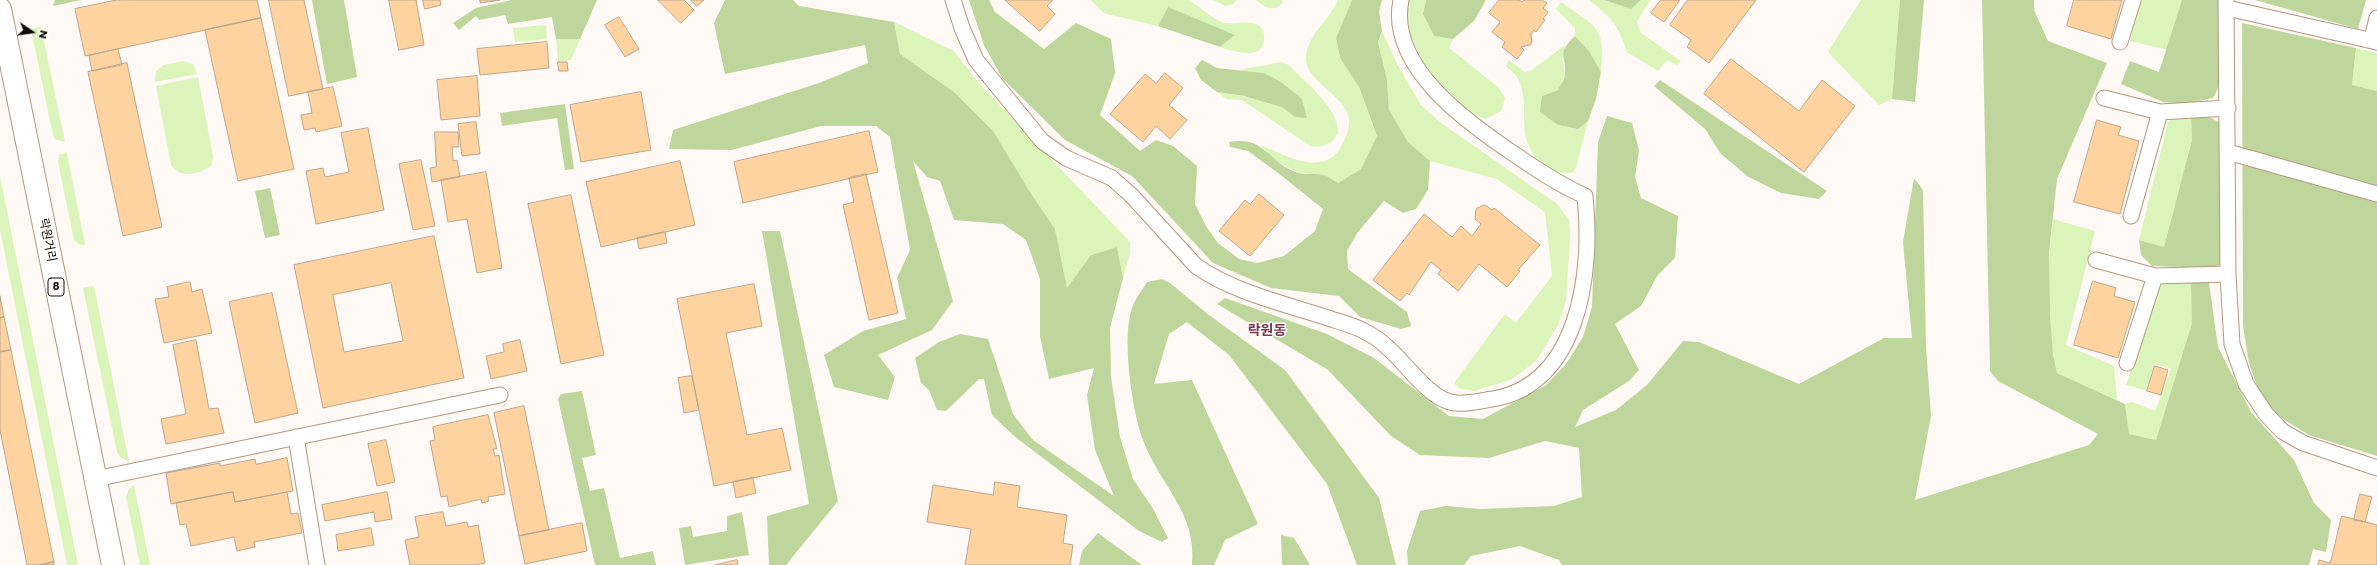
<!DOCTYPE html>
<html>
<head>
<meta charset="utf-8">
<style>
  body { margin:0 }
  #map { position:relative; width:2377px; height:565px; overflow:hidden; background:#fef9f4; font-family:Poppins,sans-serif }
  canvas { display:block }
  .north { position:absolute; left:12px; top:12px; width:40px; height:40px; -webkit-text-stroke:3px #fff; paint-order:stroke; rotate:103deg; font-size:11px; font-weight:700; line-height:16px; text-align:center; color:#120b03 }
  .north::after { content:''; display:block; margin:auto; width:14px; height:18px; background:#120b03; clip-path:polygon(50% 0,100% 100%,50% 72%,0 100%) }
</style>
</head>
<body>
<div id="map">
<canvas width="2377" height="565"></canvas>
<div class="north">N</div>
</div>
<script>
const c = document.querySelector('canvas').getContext('2d');
c.lineJoin = 'round';
function fillPath(path, color) { c.fillStyle = color; c.fill(path, 'evenodd'); }
function stroke(path, color, width, dash) { c.strokeStyle = color; c.lineWidth = width; c.lineCap = dash ? 'butt' : 'round'; c.setLineDash(dash || []); c.stroke(path); }
function drawText(font, color, halo, rows, align = 'center') {
  c.font = font + ' Poppins,"Noto Sans KR",sans-serif'; c.lineWidth = 3; c.setLineDash([]); c.textBaseline = 'middle'; c.strokeStyle = halo; c.fillStyle = color; for (const [text, x, y, turn = 0] of rows) {
    c.save(); c.translate(x, y); c.rotate((+turn || 0) * Math.PI / 180); c.textAlign = isNaN(turn) ? turn : align; if (halo) c.strokeText(text, 0, 0); c.fillText(text, 0, 0); c.restore();
  }
}
fillPath(new Path2D(`
  M1091,0C1116,0 1141,0 1167,0C1173,0 1183,0 1188,0C1200,5 1210,19 1224,23C1237,25 1261,16 1264,35C1267,62 1235,52 1220,47L1235,35L1168,8L1158,26L1103,13Z
  M1213,0H1237L1233,4L1225,6Z
  M1256,0H1281L1283,2C1274,13 1266,8 1256,0Z
  M1338,0H1352L1336,38L1340,58L1359,87L1377,137L1361,169L1338,183L1324,175L1299,173L1278,162L1260,145C1285,155 1325,179 1342,145C1346,137 1350,128 1349,119C1346,95 1302,80 1306,55C1309,34 1330,19 1338,0Z
  M1408,0H1426L1423,14L1434,36L1453,39L1449,48L1498,87L1505,98L1501,111L1486,119C1481,117 1475,116 1471,113C1448,99 1412,52 1408,25C1406,17 1408,8 1408,0Z
  M1589,0H1604L1631,9L1641,0H1650L1637,22L1641,33L1681,61L1677,65L1667,60L1658,71L1627,52C1619,26 1610,16 1589,0Z
  M1861,0H1900L1892,99L1879,105L1828,52Z
  M2140,0H2182L2167,50L2130,41Z
  M1561,2C1596,27 1606,26 1601,72L1589,51L1575,36V28L1556,9Z
  M894,22L954,51L978,82L1130,242V253L1123,278L1117,247L1091,255L1067,288L1055,229L1028,189L954,92L900,54Z
  M546,25L547,39L515,42L513,28Z
  M41,27L65,142L55,139L53,135L31,29Z
  M1382,31L1398,66L1421,105L1441,123L1557,204L1569,220L1570,235L1566,301L1558,325L1536,361L1512,379L1475,391L1459,388L1454,383L1505,314L1516,323L1552,276L1545,212L1497,179L1430,161L1408,142L1389,110L1387,80L1378,42Z
  M556,39H580L571,60L558,61Z
  M1565,45L1562,59L1565,75L1558,90L1542,96L1558,125L1578,129L1588,121L1576,168L1572,173C1559,174 1551,170 1541,162C1513,138 1532,107 1518,79C1516,74 1510,70 1506,66L1509,60L1525,72L1532,70Z
  M2356,48L2377,53V91L2352,85Z
  M182,61L193,64L197,74L155,82L156,71L164,65Z
  M1281,62L1289,65C1306,84 1338,106 1338,133C1331,145 1323,148 1310,146L1242,100L1226,99L1217,92C1236,95 1265,99 1282,107C1294,113 1291,117 1307,118L1302,99L1264,73L1239,70Z
  M198,77L213,157L212,164C201,175 180,179 171,165L156,86Z
  M2191,116L2192,140L2164,247L2139,240L2168,122L2172,117Z
  M67,153L85,245H81L74,240L58,162L59,155Z
  M0,176L78,565H67L0,230Z
  M2053,219L2095,231L2066,345L2114,366L2117,400L2057,373C2045,324 2047,269 2053,219Z
  M2163,283H2191L2192,323L2156,440L2129,434L2125,404L2132,402L2155,411L2171,369L2155,364L2146,390L2126,385L2158,288Z
  M94,286L129,462L120,457L117,452L83,288Z
  M134,485L150,565H140L126,497L129,489Z`), '#dbf4b9');
fillPath(new Path2D(`
  M55,0H81L53,6Z
  M312,0H344L357,77L327,84Z
  M512,0H597L580,39H556L552,17L508,24L505,15L479,20L476,16L459,30L453,23L476,8Z
  M725,0H793L799,6L894,22L900,54L954,92L993,131L1028,189L1055,229L1067,288L1091,255L1117,247L1123,278L1110,328L1111,377L1120,437L1133,479L1152,507L1168,538L1162,542L1139,531L1014,436L992,415L984,379H979L946,411L937,410L929,390L921,383L915,358L939,342L960,334L988,339L1013,414L1033,440L1114,496L1095,450L1087,395L1094,368L1049,379L1040,336V279L1026,240L1003,224L954,220L940,181L927,177L913,161L953,301L932,330L878,355L895,377L888,400L834,387L824,355L863,331L906,319L897,278L910,250L890,137L876,126H821L732,150L669,149L673,130L819,83L868,63L865,45L725,74L714,23Z
  M969,0H989L995,12L1044,49L1076,23L1111,39L1115,73L1100,115L1140,151L1156,140L1173,146L1197,166L1195,204L1206,226L1218,243L1239,259L1257,263L1284,256L1315,231L1323,209L1282,176L1248,151L1230,147L1229,142C1267,135 1269,165 1299,173C1307,175 1316,173 1324,175C1329,177 1334,181 1338,183L1361,169L1377,136L1359,87L1340,58L1336,38L1352,0H1382L1379,12L1382,31L1378,42L1387,80L1389,110L1408,142L1430,161L1428,190L1416,209L1403,213L1384,201L1358,232L1347,251L1348,269L1407,312L1411,326L1401,329L1360,317L1339,296L1271,288L1213,263L1132,176L1065,140L1002,78L984,45Z
  M1426,0H1486L1474,21L1453,39L1434,36L1423,14Z
  M1604,0H1641L1631,9Z
  M1900,0H1924L1915,102L1892,99Z
  M1982,0H2034V10L2048,41L2107,63L2057,179L2049,253L2050,316L2053,355L2057,373L2125,404L2129,434L2156,440L2192,323L2191,283H2209L2218,347L2251,412L2294,460L2314,503L2331,520L2326,552L2313,549L2309,565H1562L1559,560L1520,546L1471,556L1464,565H1408L1407,551L1420,511L1446,506L1480,509L1554,506L1582,497L1579,448L1545,441L1489,458L1420,455L1391,436L1328,370L1217,304L1225,298L1327,334L1374,358L1449,416L1483,419L1546,385L1566,364L1583,337L1592,307L1598,142L1607,116L1632,123L1639,150L1635,177L1641,198L1678,216L1675,258L1657,276L1641,306L1615,324L1639,370L1629,381L1583,410L1575,427L1616,410L1647,385L1683,341L1699,342L1799,384L1884,338H1912L1903,242L1914,178L1923,190L1926,347L1931,416L1915,500L2089,445L2098,434L1998,381L1990,371Z
  M2182,0H2219C2220,26 2228,78 2213,98L2186,104L2163,102L2121,84L2130,61L2159,72Z
  M2255,0H2366L2358,29Z
  M1168,7L1235,35L1220,47L1158,26Z
  M2242,23L2356,48L2352,85L2377,91V456L2309,435L2275,414L2257,386L2249,363L2243,326Z
  M1575,36L1589,51L1601,72L1596,99L1588,121L1578,129L1558,125L1540,112L1542,96L1558,90C1560,85 1565,79 1565,75C1567,55 1555,55 1575,36Z
  M1202,60L1217,68L1264,73L1281,82L1302,99L1307,118L1295,117L1282,107L1244,96L1217,92L1201,80L1195,68Z
  M1660,80L1827,191L1819,199L1781,193L1747,176L1720,153L1705,129L1654,86Z
  M565,104L574,169L565,170L557,118L502,126L500,113Z
  M2191,116L2211,118L2222,124V257L2219,265L2214,268L2152,266L2141,255L2139,240L2164,247L2192,140Z
  M270,188L280,235L265,238L255,191Z
  M762,231H780L838,501L786,565H769L767,516L809,504Z
  M1162,279L1170,283L1209,315L1285,370L1379,498L1396,565H1357L1327,484L1229,355L1187,322L1169,334L1154,384L1192,380L1258,524L1225,540L1214,565H1192C1197,511 1159,485 1143,440C1132,410 1120,332 1134,303C1137,296 1143,289 1147,282Z
  M582,391L596,455L582,458L590,491L604,488L620,558L653,551L656,565H595L558,399L561,394Z
  M742,512L749,555L685,565L679,528L691,526L693,537L727,531V516Z
  M1098,533L1142,565H1079L1082,551Z
  M1281,535L1294,538L1310,565H1282Z`), '#bed69c');
const building = new Path2D(`
  M117,0H257L261,18L85,56L75,9Z
  M269,0H304L323,89L289,96Z
  M389,0H416L424,45L399,50Z
  M423,0H440L441,5L425,9Z
  M480,0H500L481,3Z
  M658,0H684L694,10L681,23Z
  M691,0H704L697,6Z
  M1005,0H1053L1047,6L1055,14L1040,31Z
  M1499,0H1519L1522,2L1524,0H1542L1547,3L1543,8L1548,12L1543,19L1545,20L1536,32L1534,30L1531,34L1532,42L1530,45L1521,47L1524,50L1517,59L1502,47L1505,42L1492,32L1500,22L1489,13Z
  M1661,0H1680L1664,22L1651,13Z
  M1688,0H1756L1709,63L1687,47L1691,40L1670,25Z
  M2074,0H2122L2111,39L2067,26Z
  M619,17L639,49L625,57L605,25Z
  M261,18L294,169L238,181L205,30Z
  M547,42L549,68L480,75L477,49Z
  M118,49L122,65L92,71L89,56Z
  M1731,59L1799,111L1822,80L1855,106L1804,172L1704,94Z
  M558,62H567L568,71H559Z
  M127,63L162,227L123,236L88,72Z
  M1165,73L1183,88L1169,105L1187,120L1170,139L1156,126L1143,142L1110,114L1145,74L1156,83Z
  M477,76L480,116L441,120L437,80Z
  M333,87L342,126L316,132L315,128L304,130L301,115L312,113L308,92Z
  M641,92L651,150L581,162L570,105Z
  M2097,120L2121,127L2118,135L2139,141L2120,214L2074,202Z
  M476,122L480,154L462,156L458,124Z
  M368,128L384,210L316,224L306,171L323,168L325,177L349,172L341,133Z
  M869,131L878,172L743,203L734,162Z
  M435,132H458L459,147H452L453,161L457,160L460,177L432,182L430,168L436,167Z
  M421,160L435,226L413,230L399,164Z
  M680,161L695,225L601,247L586,182Z
  M486,172L502,268L477,273L467,219L448,222L441,180Z
  M866,174L898,313L869,320L843,205L854,202L849,178Z
  M1259,194L1284,215L1250,256L1219,231L1245,200L1250,204Z
  M571,195L604,355L561,364L528,204Z
  M1485,205L1492,210L1494,208L1540,245L1518,270L1520,271L1507,287L1479,264L1458,291L1438,274L1441,270L1431,262L1409,295L1407,293L1400,301L1373,280L1424,214L1452,237L1461,226L1472,236L1481,224L1475,219L1476,209Z
  M665,232L667,243L639,249L637,238Z
  M434,236L464,378L323,408L294,265ZM391,283L403,341L344,352L333,295Z
  M2093,281L2116,288L2114,296L2135,302L2118,358L2074,345Z
  M190,282L192,292L202,289L212,333L164,343L155,299L169,297L167,287Z
  M754,284L762,326L726,333L747,435L782,428L791,470L714,486L677,299Z
  M272,293L298,413L255,423L229,302Z
  M0,296L4,317L0,318Z
  M4,317L11,350L0,352V318Z
  M196,340L209,409L218,408L224,433L166,444L161,419L186,414L173,345Z
  M520,340L527,371L491,379L486,356L504,352L503,344Z
  M11,350L54,562L40,565H27L0,430V352Z
  M2155,366L2168,370L2161,395L2147,391Z
  M692,376L699,410L684,413L678,378Z
  M524,406L549,530L519,536L494,413Z
  M488,415L497,449H493L495,456L499,455L505,494L488,497L489,501L482,503L481,499L449,507L447,496L441,497L430,441L435,440L433,427Z
  M386,440L395,482L377,486L368,444Z
  M287,458L293,491L235,502L233,492L171,504L166,473L220,463V466L255,459L256,464Z
  M753,478L756,493L736,498L733,482Z
  M995,482L1020,486L1017,507L1067,515L1063,543L1073,545L1070,565H965L971,529L927,522L933,485L993,495Z
  M233,492L235,502L287,492L291,514L298,513L302,533L254,542L255,547L237,551L234,537L191,546L186,524L180,525L176,503Z
  M387,492L392,519L375,522L374,512L325,521L322,505Z
  M2360,494L2372,497L2365,522L2354,520Z
  M443,512L446,526L467,522L468,527L478,525L485,563L476,565H410L405,540L419,537L415,517Z
  M2342,516L2377,525V565H2318L2319,560L2330,563Z
  M582,523L587,551L525,564L519,536Z
  M371,528L374,545L338,551L336,535Z
  M737,560L738,565H715Z
  M54,562V565H40Z`);
fillPath(building, '#fed3a0');
stroke(building, '#bca68d', 1);
const minor = new Path2D(`
  M953,0L962,28L976,60L1042,141L1066,158L1112,178L1132,196L1196,266C1233,292 1282,303 1325,317C1336,321 1350,324 1362,330C1370,334 1380,340 1387,347C1405,362 1427,396 1450,402C1460,405 1475,402 1486,400C1580,390 1593,271 1585,196C1560,185 1539,171 1517,156C1469,124 1387,67 1401,0
  M2226,0L2228,274L2232,344L2246,384L2266,414L2282,431L2303,443L2377,468
  M2227,8L2377,42
  M2372,40L2377,18
  M2120,42L2133,0
  M2104,98L2160,112L2228,108
  M2228,152L2377,194
  M2131,216L2160,112
  M2096,260L2155,276L2228,274
  M2127,363L2155,276
  M296,437L317,565
  M95,479L500,395`);
const primary = new Path2D(`
  M0,9L113,565`);
stroke(minor, '#b09a81', 17);
stroke(primary, '#b09a81', 24);
stroke(minor, '#fff', 15);
stroke(primary, '#fff', 22);
for (const [x, y, w] of [
  [56,287,16]
]) { const box = new Path2D(); box.roundRect(x - w / 2, y - 9, w, 18, 3); c.fillStyle = '#fff'; c.fill(box); stroke(box, '#120b03', 1); }
drawText('bold 11px', '#120b03', null, [
  ["8",56,287]
]);
drawText('12px', '#120b03', '#fff', [
  ["락원거리",47,240,79]
]);
drawText('bold 14px', '#7b3751', '#fff', [
  ["락원동",1267,331]
]);
</script>
</body>
</html>
